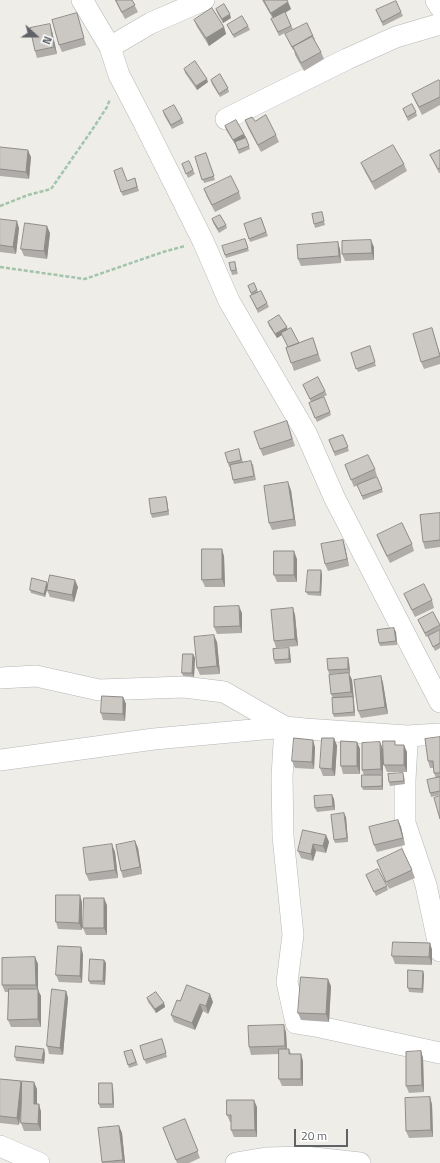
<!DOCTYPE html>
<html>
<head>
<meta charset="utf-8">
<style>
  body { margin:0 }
  #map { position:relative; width:440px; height:1163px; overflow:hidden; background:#efede7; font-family:"Titillium Web",sans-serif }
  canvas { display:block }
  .north { position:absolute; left:16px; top:16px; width:40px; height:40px; -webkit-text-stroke:3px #fff; paint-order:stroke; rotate:111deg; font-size:11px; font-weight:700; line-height:16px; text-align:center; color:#5f6266 }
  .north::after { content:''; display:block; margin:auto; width:14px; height:18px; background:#5f6266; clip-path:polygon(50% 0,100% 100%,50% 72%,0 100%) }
  .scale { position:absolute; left:294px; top:1129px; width:54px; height:18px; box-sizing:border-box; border:2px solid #5f6266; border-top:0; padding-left:5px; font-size:12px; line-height:14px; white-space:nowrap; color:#5f6266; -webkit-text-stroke:3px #fff; paint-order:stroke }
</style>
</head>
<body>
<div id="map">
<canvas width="440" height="1163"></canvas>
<div class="north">N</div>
<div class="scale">20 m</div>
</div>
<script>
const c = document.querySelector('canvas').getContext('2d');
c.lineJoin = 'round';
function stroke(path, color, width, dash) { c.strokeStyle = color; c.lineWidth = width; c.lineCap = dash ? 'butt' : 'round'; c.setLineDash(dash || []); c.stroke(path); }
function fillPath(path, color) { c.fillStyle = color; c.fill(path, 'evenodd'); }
const minor = new Path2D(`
  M82,0L110,47L119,75L144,123L203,241L229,301L306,433L335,499L440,702
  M436,0L440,7
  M110,47L151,23L204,0
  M226,119L347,59L396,37L440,24
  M0,678L36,676L99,690L184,687L224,692L285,727L305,729L407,736L440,734
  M407,744L405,780V823L426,885L440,951
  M0,760L154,739L285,727L282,777L283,836L293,935L287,982L296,1023L320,1027L440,1053
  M0,1146L39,1163
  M236,1163L266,1158L305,1157L360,1163`);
stroke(minor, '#b4b7ba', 22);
stroke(new Path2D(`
  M0,206L28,195L51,189L92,130L107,107L110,99
  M0,267L85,279L163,252L185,246`), '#a1c4aa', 2.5, [4, 2]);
stroke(minor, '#fff', 21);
fillPath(new Path2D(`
  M115,0H132L138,12L125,19Z
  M262,0H287L291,9L285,13L293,29L279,36L271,19H273Z
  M216,9L231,18L223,23L217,13Z
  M376,10L401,12L403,16L383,26Z
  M77,13L86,45L62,52L59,45Z
  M194,20L224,27L226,34L209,46L197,27Z
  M227,25L248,26L250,30L234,38L229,28Z
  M52,31L57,54L37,58L35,51Z
  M285,34L313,36L315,39L314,40L321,52L324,59L304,71L295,55L294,50H293Z
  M184,69L208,82L197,90L185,73Z
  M211,80L228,88L229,92L220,97L212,84Z
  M440,81V105L422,115L415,101L412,94Z
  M403,109L416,112L417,116L408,121Z
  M163,111L182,119L184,123L172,129L164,115Z
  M245,120L255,121L276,135L279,142L261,152L248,128Z
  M225,126L246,137L241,140L246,138L250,149L239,154L235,144L226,130Z
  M440,150V173H439L430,155Z
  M206,153L215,180L204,183L195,157Z
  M31,157L29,179L0,176V169Z
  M361,163L404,164L407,171L375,190L364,170Z
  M182,164L193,170L195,174L188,178Z
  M135,178L139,191L123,196L121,192Z
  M204,189L239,192L241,199L215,212L207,197Z
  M322,212L325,225L315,228L314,224Z
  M261,218L268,236L250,242L244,224Z
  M0,219L19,228L16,254L0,252Z
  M212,219L226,225L227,228L219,233L213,223Z
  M50,233L47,259L24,256L21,249Z
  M245,239L249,251L226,258L225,255Z
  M374,247V260L345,261L342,254Z
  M340,249L341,263L301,266L298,259Z
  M236,266L238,274L232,275L231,271Z
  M254,283L258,292L267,303L269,307L258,313L252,300L250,296H252L248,286Z
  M268,322L288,330L299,343L313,338L321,361L294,371L286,348L288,347L282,335L277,338L269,326Z
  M432,328L440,354V364L424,369L421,362Z
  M370,346L376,366L358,372L351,353Z
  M303,385L325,391L327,395L319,399L330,412L331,415L317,422L310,407L311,402Z
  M287,421L295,446L263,456L260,449Z
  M343,435L349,451L335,456L329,440Z
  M240,453L243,462L253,464L256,480L234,484L230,467H229L228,463Z
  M345,465L375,469L377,476L366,482L377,477L383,492L363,500L358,485L354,487Z
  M291,490L296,526L272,530L269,523Z
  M167,500L169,515L152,518L151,514Z
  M440,513V547L425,549L423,542Z
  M377,535L412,544L414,551L390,563L380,543Z
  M343,540L345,547L349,566L328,571L325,564Z
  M224,556L225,587H205L202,580Z
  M297,559V582H277L274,575Z
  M322,574L321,596L308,595L306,592Z
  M47,582L48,585L78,587L74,602L50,597L47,590L45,597L31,593L30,590Z
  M404,594L432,600L434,608L415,617L407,601Z
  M293,608L295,615L298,646L276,648L274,641Z
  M242,613V633L217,634L214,627Z
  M418,620L440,625V629L426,637Z
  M440,630V648L435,651L428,636Z
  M396,632L397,645L380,646L379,643Z
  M217,642L220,674L200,675L197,668Z
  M289,648L290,652L291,663L275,664L274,660Z
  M193,654L195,658L194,677L183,676L182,673Z
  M348,658L349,662L350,673L329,674L328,670Z
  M349,673L352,680L355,716L334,717L333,714V698L331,694Z
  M381,676L383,683L388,714L361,718L358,711Z
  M123,697L126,704L125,721L103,720L101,713Z
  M440,737V795L431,797L430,793L436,778L434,773L433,768H430L428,761Z
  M334,738L337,746L335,776H323L320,768Z
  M357,742L360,749V774H343L341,766Z
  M397,745L407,752V772H387L384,765Z
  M315,747L314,769L295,768L292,761Z
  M383,749V776H382L383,778V790H363L362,787L364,775L362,770Z
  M404,776L405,784L390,786L389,782Z
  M332,795L334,799L335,810L317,812L315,808Z
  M346,817L348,842L335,843L334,840Z
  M398,820L401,827L405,845L377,852L374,845Z
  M326,835L329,842L326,853L316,851L313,861L301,858L298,851Z
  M135,841L138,848L142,874L123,878L121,871Z
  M115,852L118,878L89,881L86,874Z
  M377,861L412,870L415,878L389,889Z
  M366,875L387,886L388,890L376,896Z
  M82,902V930L58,929L56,922Z
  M107,905V935H86L83,928Z
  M430,943L432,950V965L395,964L392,956Z
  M83,954L82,983L59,982L56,975Z
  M35,957L38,964V990L41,996V1027H11L8,1020V992H5L2,985Z
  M104,960L106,963L105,985L90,984L89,981Z
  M423,971L424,975L423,993L409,992L408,988Z
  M331,986L329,1022L301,1020L298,1013Z
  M66,991L68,998L63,1055L49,1054L47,1046Z
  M147,998L164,1003L165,1007L156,1013L148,1002Z
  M180,1001L213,1002L208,1014L203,1011L195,1030L174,1022L171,1015Z
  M286,1032L287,1049H289L291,1054L303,1061V1086H282L279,1079V1054L251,1055L249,1047Z
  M162,1039L167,1057L146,1064L140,1046Z
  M132,1050L138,1065L129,1068L124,1052Z
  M421,1051L423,1058L424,1092L409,1093L406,1086Z
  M45,1053L44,1064L16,1061L15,1057Z
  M0,1079L21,1081L22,1084L37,1089V1104H39L41,1112V1131H24L21,1123L22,1105L19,1125L0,1123Z
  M113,1087L114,1108H100L99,1104Z
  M432,1104L433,1137L409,1138L406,1131Z
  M257,1107V1137H234L231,1130V1122H230L227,1115Z
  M185,1119L200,1158L189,1163H177L163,1128Z
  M119,1126L122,1133L125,1163H102V1162Z`), '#afaca9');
fillPath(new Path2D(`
  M288,2L291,9L274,20L271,13Z
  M230,14L231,18L223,23L222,19Z
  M50,24L52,31L57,54L54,47Z
  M224,27L226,34L209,46L206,38Z
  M207,79L208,82L197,90L196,86Z
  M244,134L246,137L235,144L233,140Z
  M28,150L31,157L29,179L26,172Z
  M17,221L19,228L16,254L13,247Z
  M47,226L50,233L47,259L44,251Z
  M371,240L374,247V260L372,253Z
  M338,242L340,249L341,263L339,256Z
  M287,327L288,331L277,338L275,334Z
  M288,482L291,490L296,526L294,519Z
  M166,497L167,500L169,515L168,511Z
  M343,540L345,547L349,566L347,559Z
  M222,549L224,556L225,587L222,579Z
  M294,551L297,559V582L294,575Z
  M321,570L322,574L321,596L320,592Z
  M75,580L78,587L74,602L72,595Z
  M47,582L48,586L45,597L44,594Z
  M239,606L242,613V633L240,626Z
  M293,608L295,615L298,646L295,639Z
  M394,628L396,632L397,645L396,641Z
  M214,635L217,642L220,674L217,666Z
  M289,648L290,652L291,663L289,659Z
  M193,654L195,658L194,677L192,673Z
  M348,658L349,662L350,673L348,669Z
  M349,673L352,680L354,699L351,692Z
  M381,676L383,683L388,714L385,707Z
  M123,697L126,704L125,721L123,714Z
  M353,697L354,700L355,716L354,712Z
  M334,738L337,746L335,776L332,769Z
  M313,740L315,747L314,769L312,762Z
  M357,742L360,749V774L357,766Z
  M380,742L383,749V776L381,769Z
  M404,745L407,752V772L404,765Z
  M382,775L383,778V790L382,786Z
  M332,795L334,799L335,810L333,806Z
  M344,813L346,817L348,842L347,838Z
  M398,820L401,827L405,845L403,838Z
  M326,835L329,842L326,853L323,846Z
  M135,841L138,848L142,874L140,867Z
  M112,844L115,852L118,878L115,870Z
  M313,844L316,851L313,861L311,854Z
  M80,895L82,902V930L79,923Z
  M104,898L107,905V935L104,928Z
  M430,943L432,950V965L429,957Z
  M81,947L83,954L82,983L80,976Z
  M35,957L38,964V990L41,996V1027L38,1019V991L36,985Z
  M104,960L106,963L105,985L103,981Z
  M423,971L424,975L423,993L422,989Z
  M328,979L331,986L329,1022L326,1014Z
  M66,991L68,998L63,1055L60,1048Z
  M210,994L213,1002L208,1014L206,1006Z
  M164,1003L165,1007L156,1013L155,1009Z
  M200,1004L203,1011L195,1030L192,1023Z
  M284,1025L286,1032L287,1053L285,1046Z
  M44,1049L45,1053L44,1064L42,1060Z
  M421,1051L423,1058L424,1092L422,1085Z
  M301,1054L303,1061V1086L301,1079Z
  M21,1081L24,1088L19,1125L17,1118Z
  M34,1082L37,1089V1112L34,1104Z
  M112,1083L113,1087L114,1108L113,1104Z
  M430,1097L432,1104L433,1137L431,1130Z
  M254,1100L257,1107V1137L255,1130Z
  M39,1104L41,1112V1131L38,1124Z
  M119,1126L122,1133L125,1163H124L123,1160Z`), '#8e8c89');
const building = new Path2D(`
  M116,0H132L135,5L122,12Z
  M264,0H287L288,2L271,13Z
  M396,1L401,12L382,22L376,10Z
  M224,4L230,14L222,19L216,9Z
  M212,8L224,27L206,38L194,20Z
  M285,12L291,26L278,32L271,19Z
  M77,13L84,38L59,45L52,20Z
  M242,16L248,26L233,35L227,25Z
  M307,23L313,36L292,47L285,34Z
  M50,24L54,47L35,51L30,28Z
  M312,36L321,52L301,63L293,47Z
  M195,61L207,79L196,86L184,69Z
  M220,74L228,88L219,94L211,80Z
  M439,80L440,81V97L419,107L412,94Z
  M412,104L416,112L407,117L403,109Z
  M174,105L182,119L171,125L163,111Z
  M266,115L276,135L258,145L245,120L252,117L255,121Z
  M236,120L244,134L233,140L225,126Z
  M246,138L249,146L238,150L235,142Z
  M393,145L404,164L372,182L361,163Z
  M0,147L28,150L26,172L0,169Z
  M440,150V168L438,169L430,155Z
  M206,153L214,176L202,180L195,157Z
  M189,161L193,170L186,174L182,164Z
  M122,168L127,181L135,178L137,187L121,192L114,171Z
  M231,176L239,192L212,205L204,189Z
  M322,212L324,221L314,224L312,214Z
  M220,215L226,225L218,229L212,219Z
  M261,218L266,232L249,239L244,224Z
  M0,219L17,221L13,247L0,245Z
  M25,223L47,226L44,251L21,249Z
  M245,239L248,248L225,255L222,246Z
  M371,240L372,253L342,254V241Z
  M338,242L339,256L298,259L297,245Z
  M235,262L236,270L231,271L229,263Z
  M254,283L257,290L251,293L248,286Z
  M261,291L267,303L257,309L250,296Z
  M279,315L287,327L275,334L268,322Z
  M291,328L299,343L288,347L281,333Z
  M432,328L440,356L421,362L413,334Z
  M313,338L318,354L291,363L286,348Z
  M370,346L375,362L356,369L351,353Z
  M318,377L325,391L310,399L303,385Z
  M324,397L330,412L315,418L309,403Z
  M287,421L292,439L260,449L254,432Z
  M343,435L348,447L334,452L329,440Z
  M239,449L241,460L228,463L225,453Z
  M368,455L375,469L351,480L345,465Z
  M251,461L254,476L233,480L230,465Z
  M377,477L382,489L362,496L357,485Z
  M288,482L294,519L269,523L264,486Z
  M166,497L168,511L151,514L149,499Z
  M440,513V540L423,542L420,515Z
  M402,523L412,544L387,556L377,535Z
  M343,540L347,559L325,564L321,544Z
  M202,549H222V579L202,580Z
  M274,551H294V575H274Z
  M308,570H321L320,592H306Z
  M50,575L75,580L72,595L47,590Z
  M32,578L47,582L44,594L30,590Z
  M424,584L432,600L412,610L404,594Z
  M239,606L240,626L214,627V607Z
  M293,608L295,639L274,641L271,610Z
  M433,612L440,625L425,633L418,620Z
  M394,628L396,641L379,643L377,630Z
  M440,630V643L433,647L428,636Z
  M214,635L217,666L197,668L194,637Z
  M289,648V659L274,660L273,649Z
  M183,654H193L192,673H182Z
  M348,658V669L328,670L327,659Z
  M349,673L351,692L331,694L329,675Z
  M381,676L385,707L358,711L354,680Z
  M102,696L123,697V714L101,713Z
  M353,697L354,712L333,714L332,698Z
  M440,737V773H434L433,761H428L425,739Z
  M294,738L313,740L312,762L292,761Z
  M322,738H334L332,769L320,768Z
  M341,741L357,742V766H341Z
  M383,741H395V745H404V765H384Z
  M380,742L381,769L362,770V743Z
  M403,773L404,781L389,782L388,774Z
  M362,775H382V786L362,787Z
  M440,777V791L430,793L427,780Z
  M332,795L333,806L315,808L314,796Z
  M440,796V819L434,798Z
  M344,813L347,838L334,840L331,815Z
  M398,820L403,838L374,845L369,827Z
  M303,830L326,835L323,846L313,844L311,854L298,851Z
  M135,841L140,867L121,871L116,845Z
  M112,844L115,870L86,874L83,848Z
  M402,849L412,870L386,882L377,861Z
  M378,869L387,886L374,892L366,875Z
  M56,895H80L79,923L56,922Z
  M84,898H104V928H83Z
  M393,942L430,943L429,957L392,956Z
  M58,946L81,947L80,976L56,975Z
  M35,957L36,985H2V958Z
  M90,959L104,960L103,981H89Z
  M408,970L423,971L422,989L408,988Z
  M301,977L328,979L326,1014L298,1013Z
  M187,985L210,994L206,1006L200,1004L192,1023L171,1015L177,1000L180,1001Z
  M9,989H38V1019L8,1020Z
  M52,989L66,991L60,1048L47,1046Z
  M156,992L164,1003L155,1009L147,998Z
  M284,1025L285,1046L249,1047L248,1026Z
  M162,1039L166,1053L144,1060L140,1046Z
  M16,1046L44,1049L42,1060L15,1057Z
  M279,1049H289V1054H301V1079H279Z
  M132,1050L136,1062L128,1065L124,1052Z
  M421,1051L422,1085L406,1086V1052Z
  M0,1079L21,1081L17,1118L0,1116Z
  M22,1081L34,1082V1104H39L38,1124L21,1123Z
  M99,1083H112L113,1104H99Z
  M430,1097L431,1130L406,1131L405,1098Z
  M227,1100H254L255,1130H231V1115H227Z
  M185,1119L198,1151L176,1160L163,1128Z
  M119,1126L123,1160L102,1162L98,1128Z`);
fillPath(building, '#cbc8c4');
stroke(building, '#8e8c89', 1);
</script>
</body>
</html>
